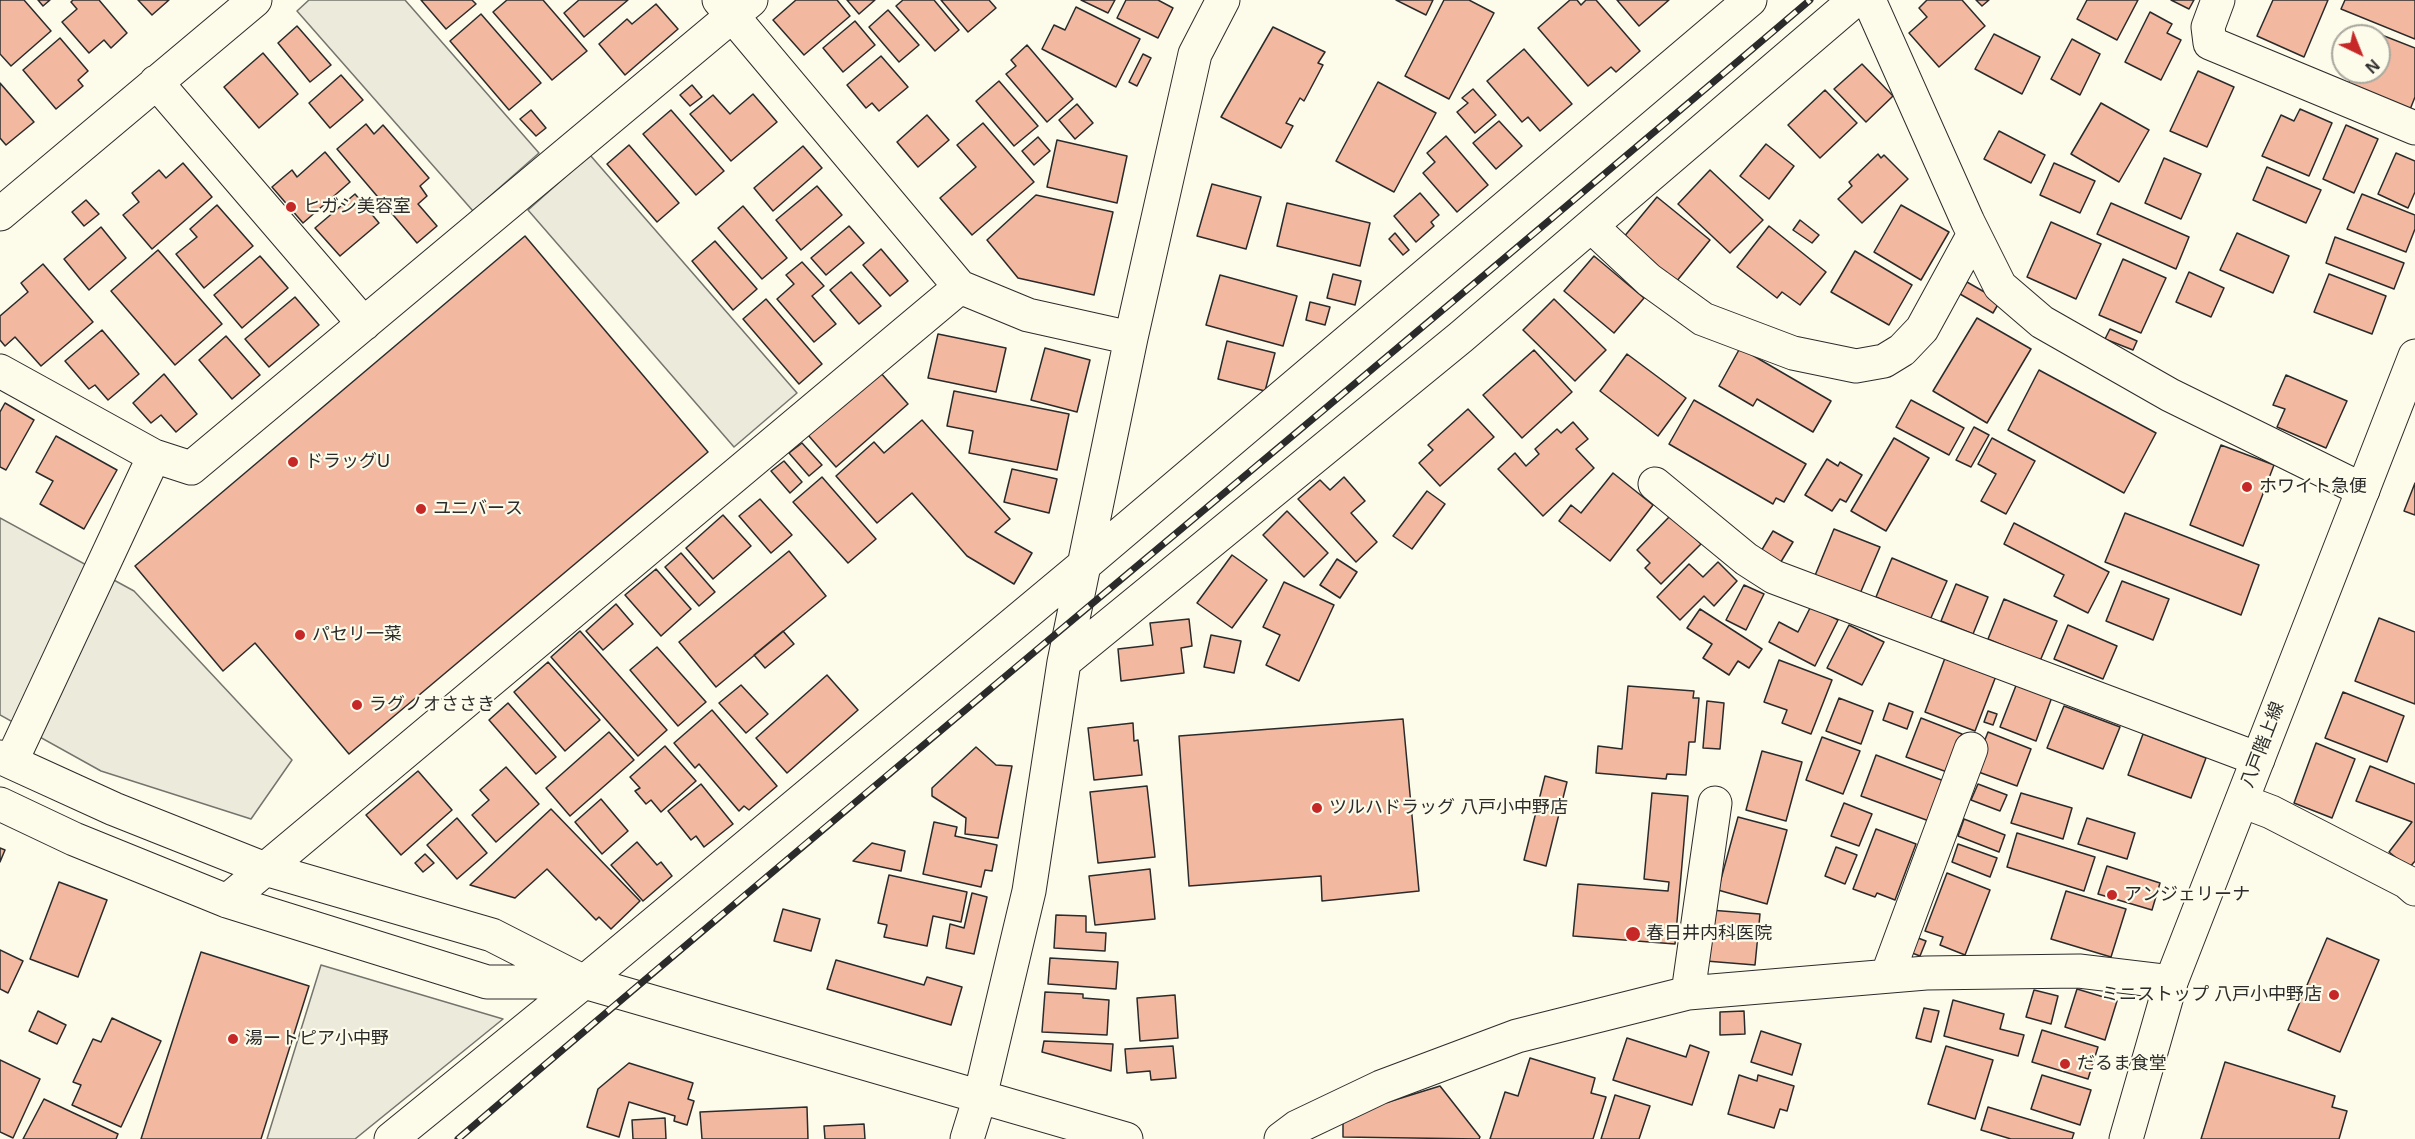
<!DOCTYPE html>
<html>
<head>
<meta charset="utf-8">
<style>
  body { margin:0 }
  #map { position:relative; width:2415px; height:1139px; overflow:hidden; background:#fdfbea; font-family:Arial,sans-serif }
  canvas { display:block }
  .north { position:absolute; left:2331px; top:24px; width:60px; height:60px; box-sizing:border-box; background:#fdfbea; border:2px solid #a9a89e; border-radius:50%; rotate:137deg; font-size:16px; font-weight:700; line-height:24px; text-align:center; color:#2b2b2b }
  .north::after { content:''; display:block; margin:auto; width:21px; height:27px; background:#c62828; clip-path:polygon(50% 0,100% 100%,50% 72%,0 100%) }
</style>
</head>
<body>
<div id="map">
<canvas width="2415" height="1139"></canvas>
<div class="north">N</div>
</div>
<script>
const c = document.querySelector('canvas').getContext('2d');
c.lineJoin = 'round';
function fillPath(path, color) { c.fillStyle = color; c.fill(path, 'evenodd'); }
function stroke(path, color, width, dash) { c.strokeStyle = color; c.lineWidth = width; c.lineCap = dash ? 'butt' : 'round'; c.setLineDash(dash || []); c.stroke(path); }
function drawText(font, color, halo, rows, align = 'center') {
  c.font = font + ' Arial,"Noto Sans JP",sans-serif'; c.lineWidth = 4.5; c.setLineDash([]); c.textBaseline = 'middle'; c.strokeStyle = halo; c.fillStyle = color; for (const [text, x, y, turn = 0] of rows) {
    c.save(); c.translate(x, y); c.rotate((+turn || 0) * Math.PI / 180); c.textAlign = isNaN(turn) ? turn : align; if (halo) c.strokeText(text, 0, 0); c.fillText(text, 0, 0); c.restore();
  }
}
const parking = new Path2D(`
  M309,0H405L539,153L473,211L297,11Z
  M590,155L797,393L734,447L528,210Z
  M0,518L134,591L292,760L251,819L101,771L0,715Z
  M321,965L503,1019L355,1139H267Z`);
fillPath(parking, '#eceadb');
stroke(parking, '#74746e', 1.5);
const building = new Path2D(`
  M0,0H24L51,31L11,66L0,54Z
  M38,0H50L43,6Z
  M73,0H99L127,33L111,48L104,40L89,53L62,22L77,9L71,2Z
  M138,0H169L152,15Z
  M421,0H472L476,4L446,29Z
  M507,0H543L587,51L552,80L493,12Z
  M579,0H628L584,37L564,13Z
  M796,0H837L850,16L804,55L773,20Z
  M847,0H875L859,14Z
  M903,0H934L959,30L935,51L896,6Z
  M941,0H989L996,8L968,32Z
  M1081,0H1115L1108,13Z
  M1126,0H1158L1173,8L1158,38L1117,18Z
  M1396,0H1433L1426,15Z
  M1444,0H1469L1494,13L1449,99L1405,76Z
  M1570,0H1577L1581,5L1586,0H1596L1640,51L1616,72L1611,67L1588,86L1538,28Z
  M1617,0H1669L1639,26Z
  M1927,0H1962L1985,26L1939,67L1909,33L1927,17L1919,8Z
  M1976,0H1989L1982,6Z
  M2087,0H2138L2117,40L2077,19Z
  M2171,0H2194L2189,9Z
  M2273,0H2328L2304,57L2257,36Z
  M2345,0H2415V39L2341,9Z
  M656,4L678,29L625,75L599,44L627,19L632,24Z
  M1076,7L1140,39L1116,87L1042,49L1054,25L1065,30Z
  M888,10L919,45L899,62L869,27Z
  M2150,12L2172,24L2167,33L2181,40L2161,80L2125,62Z
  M481,14L541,83L509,110L450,41Z
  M855,21L875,45L843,72L823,48Z
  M297,26L331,65L310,82L278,43Z
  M1273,27L1325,52L1318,63L1323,65L1304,101L1300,98L1286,123L1293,126L1281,148L1221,117Z
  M2369,30L2415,48V97L2409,112L2347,87L2353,72H2379V36H2367Z
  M1994,34L2040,57L2022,94L1975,69Z
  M60,38L88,71L78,80L83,86L56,109L23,70Z
  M2072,39L2100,54L2080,95L2051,79Z
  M1027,45L1073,99L1047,122L1006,74L1016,66L1011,60Z
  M1524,49L1572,104L1540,131L1528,117L1522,122L1487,81Z
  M263,53L298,94L259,128L224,87Z
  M1143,54L1151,58L1137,86L1129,82Z
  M881,56L908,87L879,111L872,103L866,108L847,85Z
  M1862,64L1893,96L1866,122L1834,89Z
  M2198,71L2234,87L2207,147L2170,131Z
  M341,75L363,100L330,128L309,103Z
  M999,81L1038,126L1014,146L976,101Z
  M1378,82L1436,113L1394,192L1336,161Z
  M0,83L34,122L6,145L0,138Z
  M692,85L702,97L690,106L680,95Z
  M1473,89L1496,115L1475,133L1457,112L1468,103L1462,98Z
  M1825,90L1857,123L1820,158L1788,125Z
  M753,94L777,122L731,161L690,114L713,95L730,114Z
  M2101,103L2149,130L2119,182L2071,154Z
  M1077,104L1093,123L1075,139L1059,120Z
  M2300,109L2332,123L2309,176L2262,156L2281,115L2294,121Z
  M531,110L546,128L536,136L520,119Z
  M671,110L724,171L696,195L643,134Z
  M927,115L949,140L918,167L897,142Z
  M1499,121L1522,146L1496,169L1473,143Z
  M983,123L1034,182L972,235L940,198L976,167L957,145Z
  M366,124L374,134L383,125L429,178L420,186L427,196L418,204L437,226L417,243L337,149Z
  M2346,125L2378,139L2354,193L2323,179Z
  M1999,131L2045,155L2031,183L1984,159Z
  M1446,136L1488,185L1457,212L1423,173L1435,162L1427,153Z
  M1038,137L1050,151L1034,165L1022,151Z
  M1057,140L1127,156L1117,203L1047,187Z
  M1766,144L1794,166L1769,199L1740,176Z
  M629,145L679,203L657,222L607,164Z
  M803,146L822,168L773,211L754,188Z
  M325,152L350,182L303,223L272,187L292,170L297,177Z
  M2396,153L2415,161V192L2408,208L2378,194Z
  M1878,154L1881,158L1884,155L1908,179L1862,223L1838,199L1852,186L1849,182Z
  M2164,158L2201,174L2181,219L2145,203Z
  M183,163L212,197L152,249L123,215L139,202L132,193L159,170L166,178Z
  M2054,163L2095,181L2080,213L2040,195Z
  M2267,167L2321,190L2306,223L2253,200Z
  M1710,170L1763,220L1730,253L1678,204Z
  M1212,184L1261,197L1246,249L1197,236Z
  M817,186L842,215L801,250L776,220Z
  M1420,193L1439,215L1431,222L1434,226L1416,242L1394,216Z
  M355,194L379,223L340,256L315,228Z
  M2362,194L2415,215V229L2406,252L2347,229Z
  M1036,195L1113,212L1094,295L1018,278L987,240Z
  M1657,197L1710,240L1676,282L1623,238Z
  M86,200L99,214L84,226L72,212Z
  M1287,203L1370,223L1360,266L1277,246Z
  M2111,203L2189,237L2176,269L2097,234Z
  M217,205L253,246L204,288L176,254L197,237L190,229Z
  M1901,205L1949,232L1921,280L1874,252Z
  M743,206L787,258L762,279L718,228Z
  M1800,220L1819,235L1812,243L1793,230Z
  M2051,222L2101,244L2076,299L2027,277Z
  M849,226L864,243L826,275L811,258Z
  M1769,226L1826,272L1800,305L1782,292L1777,298L1737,267Z
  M101,227L126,258L89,290L64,259Z
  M1395,233L1409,250L1403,255L1389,239Z
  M2237,233L2289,256L2273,293L2220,270Z
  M525,236L708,452L349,754L255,643L223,671L135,566Z
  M2335,237L2404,263L2394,289L2326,263Z
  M715,241L757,289L733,310L692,261Z
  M881,249L908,281L890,296L863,265Z
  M158,250L222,324L175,365L111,291Z
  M1855,251L1912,285L1889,325L1831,292Z
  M260,256L288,288L242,328L214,295Z
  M1594,256L1644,298L1614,333L1564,291Z
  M2123,259L2166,278L2141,333L2099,315Z
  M802,262L824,286L812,296L836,324L814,342L777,299L794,284L786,275Z
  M43,264L93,322L41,366L15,337L5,346L0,340V316L28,292L21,283Z
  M851,272L881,306L859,324L830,290Z
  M2189,272L2224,288L2211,317L2176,302Z
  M1333,274L1361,281L1355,305L1327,298Z
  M2329,274L2386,296L2372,334L2314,312Z
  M1220,275L1297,296L1283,346L1206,325Z
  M1967,282L2000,301L1993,313L1960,294Z
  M295,297L319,325L269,367L245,339Z
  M766,299L822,364L799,384L743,319Z
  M1554,299L1606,350L1575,381L1523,330Z
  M1310,302L1330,307L1325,325L1306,320Z
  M1977,318L2031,349L1987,423L1933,391Z
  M2110,329L2137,341L2133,350L2105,339Z
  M102,330L139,374L108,400L95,385L89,389L65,361Z
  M938,334L1006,348L996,392L928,378Z
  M226,336L260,375L232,399L199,360Z
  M1227,341L1275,353L1265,391L1218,379Z
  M1045,348L1090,360L1077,412L1031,400Z
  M1740,348L1831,401L1813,432L1757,399L1753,406L1719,386Z
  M1534,350L1572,392L1522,438L1483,395Z
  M1627,354L1686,398L1658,436L1600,391Z
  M2039,370L2156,433L2124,493L2008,430Z
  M880,372L908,404L836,467L808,435Z
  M164,374L197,414L176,432L161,415L151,423L133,403Z
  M2286,375L2347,401L2326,448L2277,427L2285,409L2273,405Z
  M954,391L1069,414L1057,470L969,453L973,431L947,426Z
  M1694,400L1806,464L1784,502L1776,498L1773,504L1669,444Z
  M1911,400L1964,428L1949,455L1896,427Z
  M5,403L34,420L6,470L0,467V412Z
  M1468,409L1494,437L1440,486L1419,463L1433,450L1428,445Z
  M922,420L1010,519L995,532L1032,553L1014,584L967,556L912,493L877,523L836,476L874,442L884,453Z
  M1573,422L1588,439L1576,449L1594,468L1543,516L1498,469L1515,453L1526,466L1539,454L1535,449L1557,429L1561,433Z
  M1974,427L1989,435L1971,467L1956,460Z
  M56,436L117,470L84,529L40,504L53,481L36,472Z
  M1894,438L1929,458L1886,531L1851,511Z
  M1992,438L2035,461L2006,514L1981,501L1996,474L1978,464Z
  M802,443L822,465L809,476L789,453Z
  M2221,445L2274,465L2243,546L2190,525Z
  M1827,459L1838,466L1840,462L1862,475L1846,502L1840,499L1832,511L1805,495Z
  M784,461L802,482L790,493L771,471Z
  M1012,469L1057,479L1049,513L1004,502Z
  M1613,473L1653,505L1610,561L1559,521L1571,505L1581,513Z
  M822,477L876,539L848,563L793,502Z
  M1344,477L1365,501L1351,513L1377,542L1356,562L1298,499L1320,480L1330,490Z
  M2415,483V515L2404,511Z
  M1427,491L1445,504L1412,549L1393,536Z
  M760,499L792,535L771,553L739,516Z
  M1287,511L1328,553L1304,577L1263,535Z
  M2125,513L2259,565L2241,615L2105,562Z
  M723,515L751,546L713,579L686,548Z
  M1671,515L1701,544L1661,584L1645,568L1650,563L1637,550Z
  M2014,523L2109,572L2088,613L2054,596L2064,575L2004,544Z
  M1834,529L1880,547L1859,596L1814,578Z
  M1773,531L1793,542L1779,565L1760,553Z
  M789,551L826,596L716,687L679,642Z
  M681,553L715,592L699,606L665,567Z
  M1232,555L1267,580L1232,628L1197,603Z
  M1892,558L1947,581L1930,620L1876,597Z
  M1337,559L1357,572L1340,598L1320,585Z
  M1718,562L1737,581L1714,606L1704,596L1680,620L1657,597L1689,564L1703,577Z
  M656,569L691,609L661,636L625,595Z
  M2122,581L2169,599L2153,640L2106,621Z
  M1284,582L1334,605L1299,681L1266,665L1280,635L1263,627Z
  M1956,584L1988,597L1973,634L1941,621Z
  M1744,585L1764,594L1746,630L1726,620Z
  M2004,599L2057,621L2040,661L1988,639Z
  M616,604L633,624L603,650L586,631Z
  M1811,606L1838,620L1815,666L1769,642L1779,622L1798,632Z
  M1700,609L1762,649L1749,668L1738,661L1729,675L1703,658L1712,644L1687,628Z
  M2379,618L2415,632V704L2355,681Z
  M1189,619L1192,646L1181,648L1184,673L1121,681L1118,649L1153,645L1150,623Z
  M1849,625L1884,642L1862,685L1827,668Z
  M2068,625L2117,646L2103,679L2054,659Z
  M580,631L667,730L638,756L551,657Z
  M783,631L794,644L765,668L754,655Z
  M1211,635L1241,641L1234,673L1204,667Z
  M657,647L706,702L678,726L630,670Z
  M1945,658L1996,676L1975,731L1925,712Z
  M1779,660L1832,680L1811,734L1782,723L1787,710L1764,702Z
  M548,662L600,720L565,751L514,692Z
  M827,675L858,710L787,773L756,738Z
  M2017,683L2052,697L2036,741L2000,727Z
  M741,685L768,714L746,733L719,703Z
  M1628,686L1694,691L1693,698H1699L1695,742H1689L1686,775L1667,774L1666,779L1596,773L1598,746L1622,749Z
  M2343,692L2404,716L2387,762L2325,738Z
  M1839,698L1873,711L1861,744L1826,731Z
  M1707,701L1724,703L1720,749L1703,748Z
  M508,703L556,757L536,774L489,720Z
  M1889,703L1913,712L1907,729L1883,720Z
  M2064,706L2120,727L2103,769L2047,748Z
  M712,710L777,786L749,810L744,806L739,811L699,764L695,768L674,743Z
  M1988,711L1997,714L1993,725L1984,722Z
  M1921,718L1962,734L1947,772L1906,757Z
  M1403,719L1419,891L1322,901L1321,876L1189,886L1179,736Z
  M1133,723L1134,741L1138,740L1142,775L1094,780L1088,728Z
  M609,732L634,760L570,816L546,788Z
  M1988,732L2031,749L2017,786L1973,770Z
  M2143,734L2206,758L2191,798L2128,775Z
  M1822,737L1860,751L1843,794L1806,780Z
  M2316,743L2355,759L2332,818L2294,803Z
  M665,746L696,781L661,812L651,800L646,804L635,791L640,788L630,777Z
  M976,747L996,765L1012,766L998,838L965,834L966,818L932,796V788Z
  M1762,751L1802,762L1786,821L1746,810Z
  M1876,755L1944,781L1929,821L1861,796Z
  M2370,766L2415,784V861L2409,868L2389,852L2412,822L2356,801Z
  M506,767L539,804L496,842L472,815L489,800L480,790Z
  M418,771L452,810L401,855L366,815Z
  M1545,776L1567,782L1546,866L1524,860Z
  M701,784L733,824L704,847L696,836L691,840L668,811Z
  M1978,784L2007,795L2000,811L1971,800Z
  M1147,786L1155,857L1098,863L1090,792Z
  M1652,793L1688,796L1675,944L1573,936L1578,884L1668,891L1669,882L1644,879Z
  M2021,793L2072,808L2063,839L2011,823Z
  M601,799L628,831L602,854L575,822Z
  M1844,803L1872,814L1859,846L1831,836Z
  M551,809L640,901L611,929L599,917L596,920L547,869L515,898L470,885Z
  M1738,817L1787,830L1767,904L1718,890Z
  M457,818L487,853L457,879L427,845Z
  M2087,818L2135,833L2127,859L2078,844Z
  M1964,819L2005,835L1999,852L1958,836Z
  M934,822L957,827L955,836L997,845L992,871L985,870L981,887L923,874Z
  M1876,829L1916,844L1895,900L1877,893L1875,897L1853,889Z
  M2017,833L2095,857L2084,891L2007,867Z
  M637,842L657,865L661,862L672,876L643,901L611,865Z
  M872,843L905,851L901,871L853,861Z
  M1958,844L1997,858L1990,877L1952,862Z
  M1836,847L1857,855L1845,884L1825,876Z
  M0,848L5,850L0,862Z
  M425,854L434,863L423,872L415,863Z
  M2107,866L2160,883L2152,910L2098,894Z
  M1150,869L1155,919L1095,925L1089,876Z
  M1947,873L1990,890L1965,955L1940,945L1943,937L1925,931Z
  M889,875L967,892L961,922L933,916L927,946L884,937L887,925L878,923Z
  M59,882L107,900L78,977L30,959Z
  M2066,891L2126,909L2111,957L2051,939Z
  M972,893L987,897L974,954L946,948L950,924L964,928Z
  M783,909L820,919L811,951L774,941Z
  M1710,910L1760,914L1755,965L1706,961Z
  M1056,915L1086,916V932L1106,933L1105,951L1054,948Z
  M1918,938L1926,941L1920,956L1912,953Z
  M2327,938L2379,960L2340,1052L2288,1030Z
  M0,950L23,961L8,993L0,989Z
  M201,952L309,986L261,1139H141Z
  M1050,958L1118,962L1116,989L1048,984Z
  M836,960L924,985L927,977L962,987L951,1025L827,989Z
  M2077,989L2117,1001L2105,1040L2065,1027Z
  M2034,990L2058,996L2051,1024L2026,1017Z
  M1045,992L1083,994V998L1109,1000L1107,1035L1042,1032Z
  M1175,995L1178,1038L1140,1041L1137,998Z
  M1953,1000L2004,1014L2000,1029L2024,1035L2018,1056L1944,1036Z
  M1924,1008L1939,1011L1931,1042L1916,1038Z
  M38,1011L66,1025L57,1044L29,1031Z
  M1744,1011L1745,1034L1720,1035V1012Z
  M112,1018L161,1041L121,1127L72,1105L81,1085L73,1082L93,1039L101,1042Z
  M2042,1030L2098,1047L2088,1079L2032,1062Z
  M1761,1031L1801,1044L1792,1075L1751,1062Z
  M1627,1038L1686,1057L1690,1045L1709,1052L1692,1105L1613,1080Z
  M1044,1041L1113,1044L1111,1071L1042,1052Z
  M1173,1046L1176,1078L1151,1080L1150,1071L1127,1073L1125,1049Z
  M1946,1046L1993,1060L1975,1119L1928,1104Z
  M1530,1058L1595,1078L1591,1093L1606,1097L1593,1139H1490L1505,1092L1518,1096Z
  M0,1060L40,1079L13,1138L0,1132Z
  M2225,1062L2335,1096L2332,1107L2347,1111L2339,1139H2201Z
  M629,1063L693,1083L688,1099L694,1101L687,1125L674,1121L675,1116L629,1102L619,1137L587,1127L598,1089Z
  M1739,1075L1757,1081L1758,1075L1794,1086L1787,1111L1780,1109L1774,1128L1728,1114Z
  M2042,1075L2091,1090L2080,1125L2031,1109Z
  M1440,1086L1480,1137L1479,1139L1343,1137V1116Z
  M1615,1095L1650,1106L1639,1139H1601Z
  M44,1099L118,1134L116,1139H23Z
  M807,1107L808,1139H702L700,1112Z
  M1988,1107L2074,1133L2072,1139H2011L1981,1130Z
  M665,1118L666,1139H633L632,1120Z
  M864,1124L865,1139H825L824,1126Z`);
fillPath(building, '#f2b8a0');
stroke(building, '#2b2b2b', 1.5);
const minor = new Path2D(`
  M719,0L960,287L1028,315L1131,338
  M1869,0L1968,222L2000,286L2042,322L2170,395L2363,490
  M2218,0L2208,27L2210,43L2415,128
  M156,82L364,324
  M0,214L255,0
  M1591,226L1649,280L1703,319L1793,353L1856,366L1884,361L1902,350L1922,329L1974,234
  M0,371L154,456L191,468L751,0
  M1655,484L1746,559L1774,577L2258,759
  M1064,662L1461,337L1855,0
  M0,757L114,809L265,869L492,935L584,982L1126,1139
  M11,762L154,456
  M2242,801L2271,812L2407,882L2415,889
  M0,804L74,839L227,901L487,982H580
  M227,901L960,287
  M1887,976L1971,749
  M1688,993L1715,803
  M391,1139L584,982L1084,565L1750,0
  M967,1139L980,1097L1029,891L1064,662L1131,338L1195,54L1223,0
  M1281,1139L1297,1127L1381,1087L1517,1036L1688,993L1926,973L2079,971L2171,982`);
const major = new Path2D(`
  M2126,1139L2171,982L2415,356`);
stroke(minor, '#2b2b2b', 35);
stroke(major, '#2b2b2b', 35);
stroke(minor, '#fdfbea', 33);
stroke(major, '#fdfbea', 33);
const rail = new Path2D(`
  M458,1139C905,756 1361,382 1810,0`);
stroke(rail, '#2b2b2b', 7);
stroke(rail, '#fdfbea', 4.5, [14]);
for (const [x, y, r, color] of [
  [291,207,6,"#c62828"],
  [293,462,6,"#c62828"],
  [2247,487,6,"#c62828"],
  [421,509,6,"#c62828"],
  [300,635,6,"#c62828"],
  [357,705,6,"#c62828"],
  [1317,808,6,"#c62828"],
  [2112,895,6,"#c62828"],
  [1633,934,8,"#c62828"],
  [2334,995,6,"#c62828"],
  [233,1039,6,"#c62828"],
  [2065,1064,6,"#c62828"]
]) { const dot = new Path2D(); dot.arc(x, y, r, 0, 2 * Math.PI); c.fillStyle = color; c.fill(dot); stroke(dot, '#fdfbea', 2); }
drawText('18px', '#2b2b2b', '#fdfbea', [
  ["ヒガシ美容室",303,207],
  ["ドラッグU",305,462],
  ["ホワイト急便",2259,487],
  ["ユニバース",433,509],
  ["パセリ一菜",312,635],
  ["ラグノオささき",369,705],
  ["ツルハドラッグ 八戸小中野店",1329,808],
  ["アンジェリーナ",2124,895],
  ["春日井内科医院",1646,934],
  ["ミニストップ 八戸小中野店",2322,995,"right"],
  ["湯ートピア小中野",245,1039],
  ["だるま食堂",2077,1064]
], 'left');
drawText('18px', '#2b2b2b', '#fdfbea', [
  ["八戸階上線",2263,745,-69]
]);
</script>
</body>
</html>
